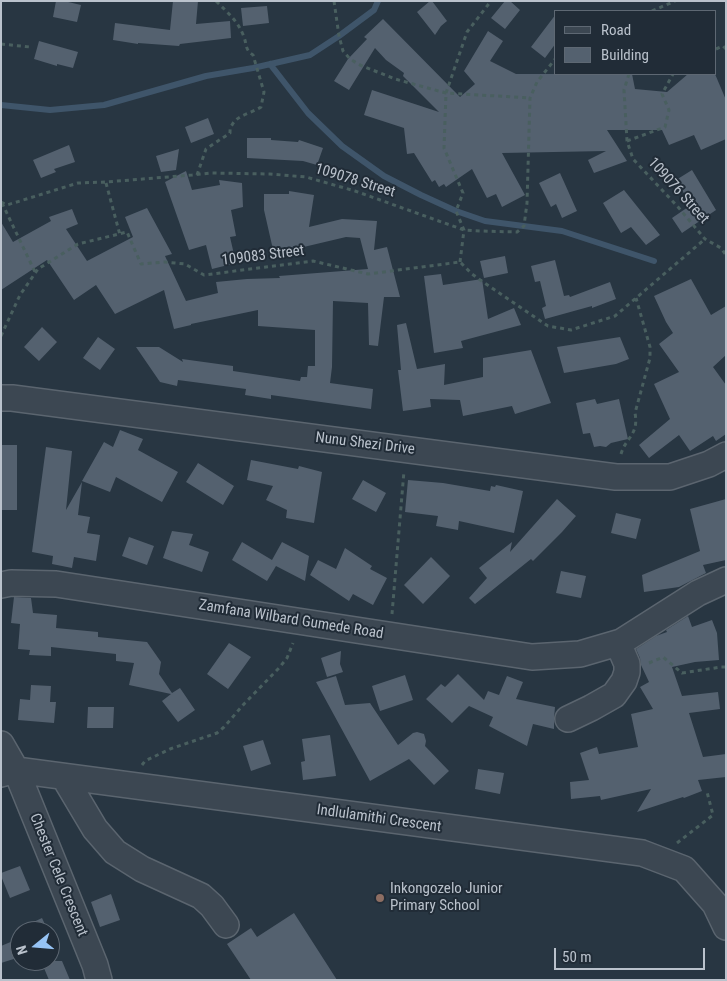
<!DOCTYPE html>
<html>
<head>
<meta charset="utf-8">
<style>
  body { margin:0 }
  #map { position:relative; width:727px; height:981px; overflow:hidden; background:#283642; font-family:"Roboto Condensed",sans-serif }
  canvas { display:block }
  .frame { position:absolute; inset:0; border:2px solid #bac2cc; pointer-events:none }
  .legend { position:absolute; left:554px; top:10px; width:162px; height:65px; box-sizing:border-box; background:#212c37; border:1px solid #5e6873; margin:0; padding:6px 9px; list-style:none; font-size:15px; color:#bac2cc }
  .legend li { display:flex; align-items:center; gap:10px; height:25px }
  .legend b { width:25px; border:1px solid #5e6873 }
  .north { position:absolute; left:10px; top:921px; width:50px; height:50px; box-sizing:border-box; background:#212c37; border:1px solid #5e6873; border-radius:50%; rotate:253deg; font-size:14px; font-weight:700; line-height:20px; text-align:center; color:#bac2cc }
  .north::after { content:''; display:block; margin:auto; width:18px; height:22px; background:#96c3f4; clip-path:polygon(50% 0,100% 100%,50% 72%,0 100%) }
  .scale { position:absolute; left:554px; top:948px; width:151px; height:22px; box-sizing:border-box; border:2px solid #bac2cc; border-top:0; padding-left:6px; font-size:15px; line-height:18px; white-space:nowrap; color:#bac2cc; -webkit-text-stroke:4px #212c37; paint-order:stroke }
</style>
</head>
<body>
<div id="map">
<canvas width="727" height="981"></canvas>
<div class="frame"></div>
<ul class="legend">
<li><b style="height:6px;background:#3c4752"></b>Road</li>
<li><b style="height:14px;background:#54616f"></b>Building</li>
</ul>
<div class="north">N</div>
<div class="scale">50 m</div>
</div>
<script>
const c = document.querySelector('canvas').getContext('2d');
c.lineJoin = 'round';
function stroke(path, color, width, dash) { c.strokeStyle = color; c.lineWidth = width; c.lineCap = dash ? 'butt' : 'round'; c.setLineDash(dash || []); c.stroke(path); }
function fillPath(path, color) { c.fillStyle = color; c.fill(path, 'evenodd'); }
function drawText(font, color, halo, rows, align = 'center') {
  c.font = font + ' "Roboto Condensed",sans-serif'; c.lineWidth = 4; c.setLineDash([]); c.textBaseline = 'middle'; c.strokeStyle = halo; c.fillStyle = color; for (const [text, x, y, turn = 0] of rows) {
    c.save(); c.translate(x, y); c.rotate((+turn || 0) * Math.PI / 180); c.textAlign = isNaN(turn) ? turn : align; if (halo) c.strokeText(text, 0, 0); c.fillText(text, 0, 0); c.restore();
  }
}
stroke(new Path2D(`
  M270,64L308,113L342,146L384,176L421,195L456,211L485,221L562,231L654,261
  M1,105L50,110L104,105L206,76L253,68L310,55L339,36L374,10L378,1`), '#3f556a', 6);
fillPath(new Path2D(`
  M56,1H64L81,5L77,22L53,17Z
  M173,1H198L196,24L230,21L231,38L180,44L179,46L138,43V44L113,40L115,23L170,30Z
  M430,1H432L447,21L441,26L435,35L417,12Z
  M505,1H510L520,10L505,29L491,18Z
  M267,6L269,23L243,26L241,8Z
  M556,14V43L545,58L531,47Z
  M383,19L460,97L475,84L464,71L488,31L503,41L490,61L516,74H632L635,89L667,92L688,74H715L726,100V139L701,150L694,135L669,145L662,130H607L627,161L594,173L588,160L606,151L502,153L525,195L502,207L496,194L487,198L472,169L446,187L444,184L439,187L435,180L432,182L414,153L407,154L404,128L364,115L372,90L439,112L403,76L404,73L386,60L375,48L349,90L334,81L348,59L367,39L364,37Z
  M39,41L78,52L73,68L57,64V66L34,59Z
  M208,118L214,134L191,143L185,127Z
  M247,138H271V140L298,142L299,140L323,148L317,165L303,161L247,158Z
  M69,145L75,162L54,169L56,172L41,178L33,160Z
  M179,149L176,170L161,172L156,156Z
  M692,170L716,210L682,233L672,218L691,205L676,180Z
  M186,171L192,190L220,185L219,180L242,183L243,207L231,210L236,236L230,237L236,263L212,269L206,245L189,250L165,182Z
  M560,173L577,211L562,218L556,204L551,207L539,183Z
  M624,190L660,235L646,245L631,227L621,233L603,203Z
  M289,191L314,195L309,227L342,219L377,221L374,250L387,247L400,297H384L378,346L369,345L368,303L333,301L332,367L330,383L373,389L371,409L271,395V399L245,395L246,389L178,380L177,386L160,382L136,347H159L183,362L182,359L233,366V371L300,381L301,377H307L308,366H315V330L258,326V310L191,324V325L174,329L164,290L115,314L96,285L74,300L47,260L1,290V222L13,242L51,221L49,217L72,209L78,224L66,229L87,261L133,237L125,217L147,208L172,254L165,256L186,301L218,293L216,282L247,279L280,278L279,276L368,269L360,238L346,237L274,254L264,210V194H289Z
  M505,256L508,273L484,278L480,261Z
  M555,260L564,296L569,295L570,297L610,282L616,299L592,308V306L545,319L542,308L546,306L540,281L535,282L531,266Z
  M441,274L443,285L482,279L488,319L514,308L521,325L461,341L463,348L434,353L424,276Z
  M691,279L711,315L726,306V355L713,367L726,385V434L716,441L713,436L690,451L679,435L649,458L639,445L670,419L654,384L679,372L659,344L673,333L666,322L654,296Z
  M406,323L417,369L445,364L444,385L483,377V358L531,350L551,403L515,414L512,406L463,416L460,400L430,399L431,407L403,411L398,370H401L397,325Z
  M42,327L57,342L39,361L24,347Z
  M98,337L115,349L100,370L83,358Z
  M620,337L629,359L616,364L564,373L557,347Z
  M595,399L597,404L619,399L628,439L611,443L606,447L600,446L594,447L590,433L583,434L576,403Z
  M120,430L143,439L138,450L178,472L162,502L116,477L110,492L82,481L104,442L113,447Z
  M1,445H17V510H1Z
  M46,447L72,451L66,510L82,482L78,515L90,517L87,533L100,535L96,561L74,557L72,568L52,564L53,556L32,552Z
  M251,460L298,469L299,466L322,472L314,523L286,518L287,510L266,500L273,486L247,480Z
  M198,463L234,486L223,505L186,482Z
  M363,480L386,493L376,512L352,499Z
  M408,480L443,483L490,491L491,486L495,487L496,485L523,491L514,533L459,521L458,530L436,526L438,516L405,512Z
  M557,499L576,516L562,532L533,561L531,559L475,604L469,598L487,578L479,568L512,542L510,552Z
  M726,499V560L703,565L706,573L679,587L644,592L642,575L700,551L690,509Z
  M616,513L641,519L636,539L611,533Z
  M172,531L193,534L189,545L209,552L202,572L163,558Z
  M129,537L154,546L147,565L122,556Z
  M242,542L272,560L282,542L309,556L305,581L276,566L267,581L232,560Z
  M345,548L372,566L370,569L387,578L373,605L353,594L349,601L310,575L318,560L336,569Z
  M431,557L450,576L423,604L404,585Z
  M561,571L586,576L581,598L556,593Z
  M14,597L31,598L33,613L57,615L56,628L98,632V637L147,642L161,662L159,674L172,693L180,688L195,710L178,722L162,701L171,694L129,685L134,663L116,661V654L51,647V656L29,655L30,650L18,649L20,624L11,623Z
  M688,616L692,627L712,620L717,633L719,660L695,662L672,667L682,696L718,692L720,709L689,713L703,757L726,754V777L698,780L702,791L684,798L683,797L637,812L651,789L601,800L600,796L571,799L570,782L589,780L580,753L597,747L599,754L638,747L631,714L653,709L640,687L649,682L641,665L640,658L636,649L656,636L667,632L666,630Z
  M229,643L251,657L228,689L207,674Z
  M341,651L340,664L343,672L327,677L321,658Z
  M458,674L484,700L488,691L499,695L507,676L523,682L516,699L555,707L554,718V729L533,724L527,746L489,726L493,717L469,706L452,723L426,699L441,684L445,687Z
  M405,675L413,700L380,711L372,686Z
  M336,676L345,705L370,703L398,745L413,733L417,732L424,734L426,741L425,746L449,771L434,785L409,759L370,781L316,682Z
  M31,685L51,686L50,702H56L54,723L18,720L20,699L30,700Z
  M88,707H114L113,728H87Z
  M330,735L336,776L303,780L301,762L305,761L302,739Z
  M263,740L271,764L251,771L243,746Z
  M478,769L504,773L500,794L475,789Z
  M20,866L30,890L10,898L1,876V873Z
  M111,894L120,920L100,927L91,902Z
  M294,913L337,980H251L227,944L251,928L257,937Z
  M42,918L48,931H25L23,927Z
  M20,938V957L1,963V946Z
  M41,961H62L70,980H49Z`), '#54616f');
const minor = new Path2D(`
  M1,398H12L616,477H670L709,464L726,455
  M1,585L11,583L56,584L532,657L580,654L621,642L698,593L726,580
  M568,719L591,708L614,695L624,681L627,672V664L621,650L616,644
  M1,744L16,770L95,965L99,980
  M1,774L16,770L642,853L684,869L715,904L726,927
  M64,777L95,829L115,852L142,869L201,896L212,906L226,925`);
stroke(minor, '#5b656f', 28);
stroke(new Path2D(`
  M334,1L339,36L343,51L350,59L360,65L395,79L446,93L530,98
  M652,11L675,1
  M1,44L30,47
  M716,49L723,46L726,49
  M629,74L624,90L627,141L633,159L678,207L705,239L721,248L726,255
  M627,141L665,127L669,110L662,94L673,74
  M197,175L206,149L230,133C230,130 230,127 232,125C237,115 252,113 261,107L264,92L253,55C245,50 247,45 244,37C238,21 228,13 216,1
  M106,183L120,235
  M1,202L7,205L78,183L106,182L192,175L211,173L270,174L306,177L355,191L464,230L481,231L517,232L524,226L527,203L530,98L537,82L556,58
  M2,203L35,272
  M460,262L464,230L456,211L463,193L444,148L446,93L467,32L491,1
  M1,336L20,295L38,269L78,244L127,232L141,264L164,262L185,264L204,275L313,261L368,274L460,262L472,274L483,282L548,326L571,330L615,316L705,239
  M621,454C626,437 639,435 635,413L650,358V347L636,298
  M392,614L404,471
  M649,663L663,657L682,673L721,667H726
  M142,765L145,761L170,749L217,733L224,727L244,704L279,668L287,658L293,643
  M677,843L713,815L707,792`), '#495f5f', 3, [4, 4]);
stroke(minor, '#3c4752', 25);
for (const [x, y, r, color] of [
  [380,898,5,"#8d6e63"]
]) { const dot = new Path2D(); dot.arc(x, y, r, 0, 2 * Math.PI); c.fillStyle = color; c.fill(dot); stroke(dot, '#212c37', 2); }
drawText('15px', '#bac2cc', '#212c37', [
  ["109078 Street",355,181,17],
  ["109076 Street",678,191,48],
  ["109083 Street",263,256,-7],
  ["Nunu Shezi Drive",365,444,7],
  ["Zamfana Wilbard Gumede Road",291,620,9],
  ["Indlulamithi Crescent",379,819,8],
  ["Chester Cele Crescent",58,875,68]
]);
drawText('15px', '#bac2cc', '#212c37', [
  ["Inkongozelo Junior",390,889],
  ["Primary School",390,906]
], 'left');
</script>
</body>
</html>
